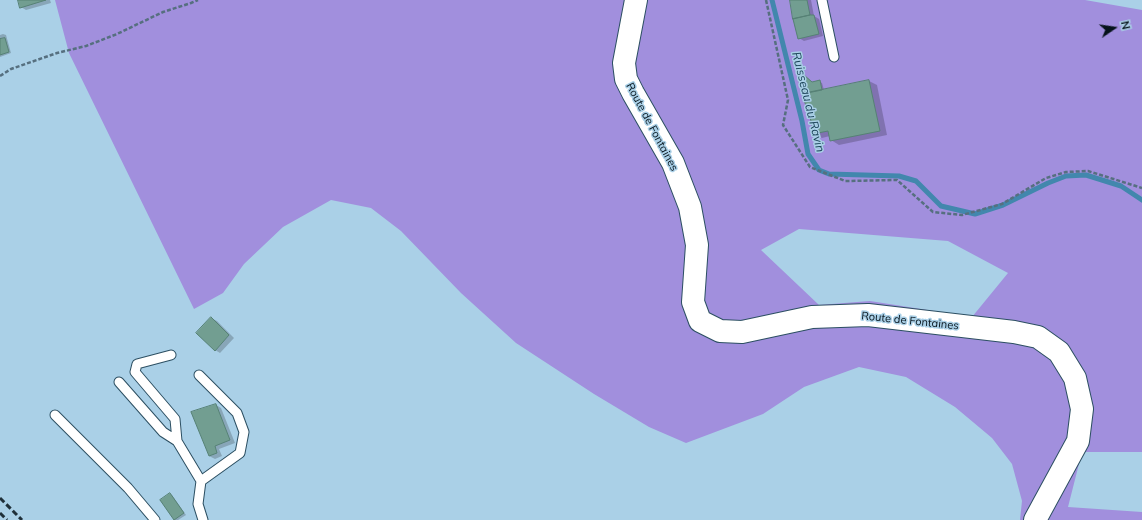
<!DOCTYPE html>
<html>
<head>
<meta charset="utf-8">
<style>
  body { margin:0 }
  #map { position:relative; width:1142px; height:520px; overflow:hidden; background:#aad0e7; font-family:Mulish,sans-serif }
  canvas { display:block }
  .north { position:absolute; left:1094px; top:8px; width:40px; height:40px; -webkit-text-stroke:3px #aad0e7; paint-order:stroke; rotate:77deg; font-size:11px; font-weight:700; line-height:16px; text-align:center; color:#06131b }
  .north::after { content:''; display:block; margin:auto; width:14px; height:18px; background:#06131b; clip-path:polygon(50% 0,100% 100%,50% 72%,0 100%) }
</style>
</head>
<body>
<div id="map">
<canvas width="1142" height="520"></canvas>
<div class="north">N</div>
</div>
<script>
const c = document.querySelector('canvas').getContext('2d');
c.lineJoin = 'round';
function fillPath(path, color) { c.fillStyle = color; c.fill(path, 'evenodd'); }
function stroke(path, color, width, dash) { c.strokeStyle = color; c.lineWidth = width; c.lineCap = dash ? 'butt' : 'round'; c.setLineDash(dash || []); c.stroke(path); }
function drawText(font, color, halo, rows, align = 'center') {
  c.font = font + ' Mulish,sans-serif'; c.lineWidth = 3; c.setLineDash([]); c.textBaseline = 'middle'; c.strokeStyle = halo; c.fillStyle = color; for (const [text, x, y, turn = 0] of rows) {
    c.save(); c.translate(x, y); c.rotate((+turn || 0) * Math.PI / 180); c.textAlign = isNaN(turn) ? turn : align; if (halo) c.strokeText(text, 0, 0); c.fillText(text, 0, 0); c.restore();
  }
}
fillPath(new Path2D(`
  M55,0H1085L1142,10V452H1082L1068,507L1142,512V520H1020L1022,501L1012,464L992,438L955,407L906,377L859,367L804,387L763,414L686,443L649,427L594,394L516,343L461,293L401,231L371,208L331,200L283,227L244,264L223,293L194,309L69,53ZM799,229L948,241L1008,273L972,317L870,301L819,305L761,250Z`), '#a18fdd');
fillPath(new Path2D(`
  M19,0H50L51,3L26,10L21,7Z
  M791,0H811L814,16L819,19L823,36L804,41L799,38Z
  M3,34L6,35L11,53L0,57V35Z
  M819,81L822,83L824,90L869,81L877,85L887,135L839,145L831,140L830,136L822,138L814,133L812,83Z
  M211,318L217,321L234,338L220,353L215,350Z
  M216,405L221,408L235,443L219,449L222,456L215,459L209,456Z
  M170,494L172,495L186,515L178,520H174Z`), '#0003');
stroke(new Path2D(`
  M772,0L802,121L808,154L819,170L829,174L899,176L916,181L941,206L975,214L1003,205L1048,183L1066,176L1086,175L1121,186L1142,200`), '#4287ad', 5);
const building = new Path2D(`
  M18,0H46L20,8Z
  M790,0H807L810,15L793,19Z
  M810,15H814L819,34L798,39L793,19Z
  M5,38L9,52L0,55V39Z
  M804,75L812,82L820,80L822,90L802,94L798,76Z
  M869,80L880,131L830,141L828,131L813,134L812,124L802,94Z
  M211,317L229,335L215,351L196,333Z
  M216,404L230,440L215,446L217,453L209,456L191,412Z
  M170,493L184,513L174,520L160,500Z`);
fillPath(building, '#729e91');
stroke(building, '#568175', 1);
const lane = new Path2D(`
  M822,0L834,57
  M171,355L137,364L135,372L175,419L177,441L201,481
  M199,375L237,413L244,432L240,453L201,481L198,504L203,520
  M119,382L163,432L177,441
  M55,415L128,488L155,520`);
const secondary = new Path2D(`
  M636,0L624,63L626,79L633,93L673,163L690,207L697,245L693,302L700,321L720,331L742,332L812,317L868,315L1014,332L1038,337L1059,352L1075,378L1082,409L1078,441L1035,520`);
stroke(lane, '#2c4f62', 11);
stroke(secondary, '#2c4f62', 24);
stroke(new Path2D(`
  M766,0L788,100L783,125L810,167L845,181L897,180L933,212L962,215L1002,204L1046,178L1066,172L1088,171L1142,188
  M0,76L11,69L57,53L86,46L117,34L163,12L191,3L198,0`), '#566f7f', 2.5, [4, 2]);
stroke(lane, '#fff', 9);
stroke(secondary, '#fff', 22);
stroke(new Path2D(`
  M0,498L22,520
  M0,513L7,520`), '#1f303a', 3, [6, 3]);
drawText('11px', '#06131b', '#aad0e7', [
  ["Route de Fontaines",652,127,62],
  ["Route de Fontaines",910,321,6]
]);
drawText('italic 12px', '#1b4358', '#aad0e7', [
  ["Ruisseau du Ravin",808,102,76]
]);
</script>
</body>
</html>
